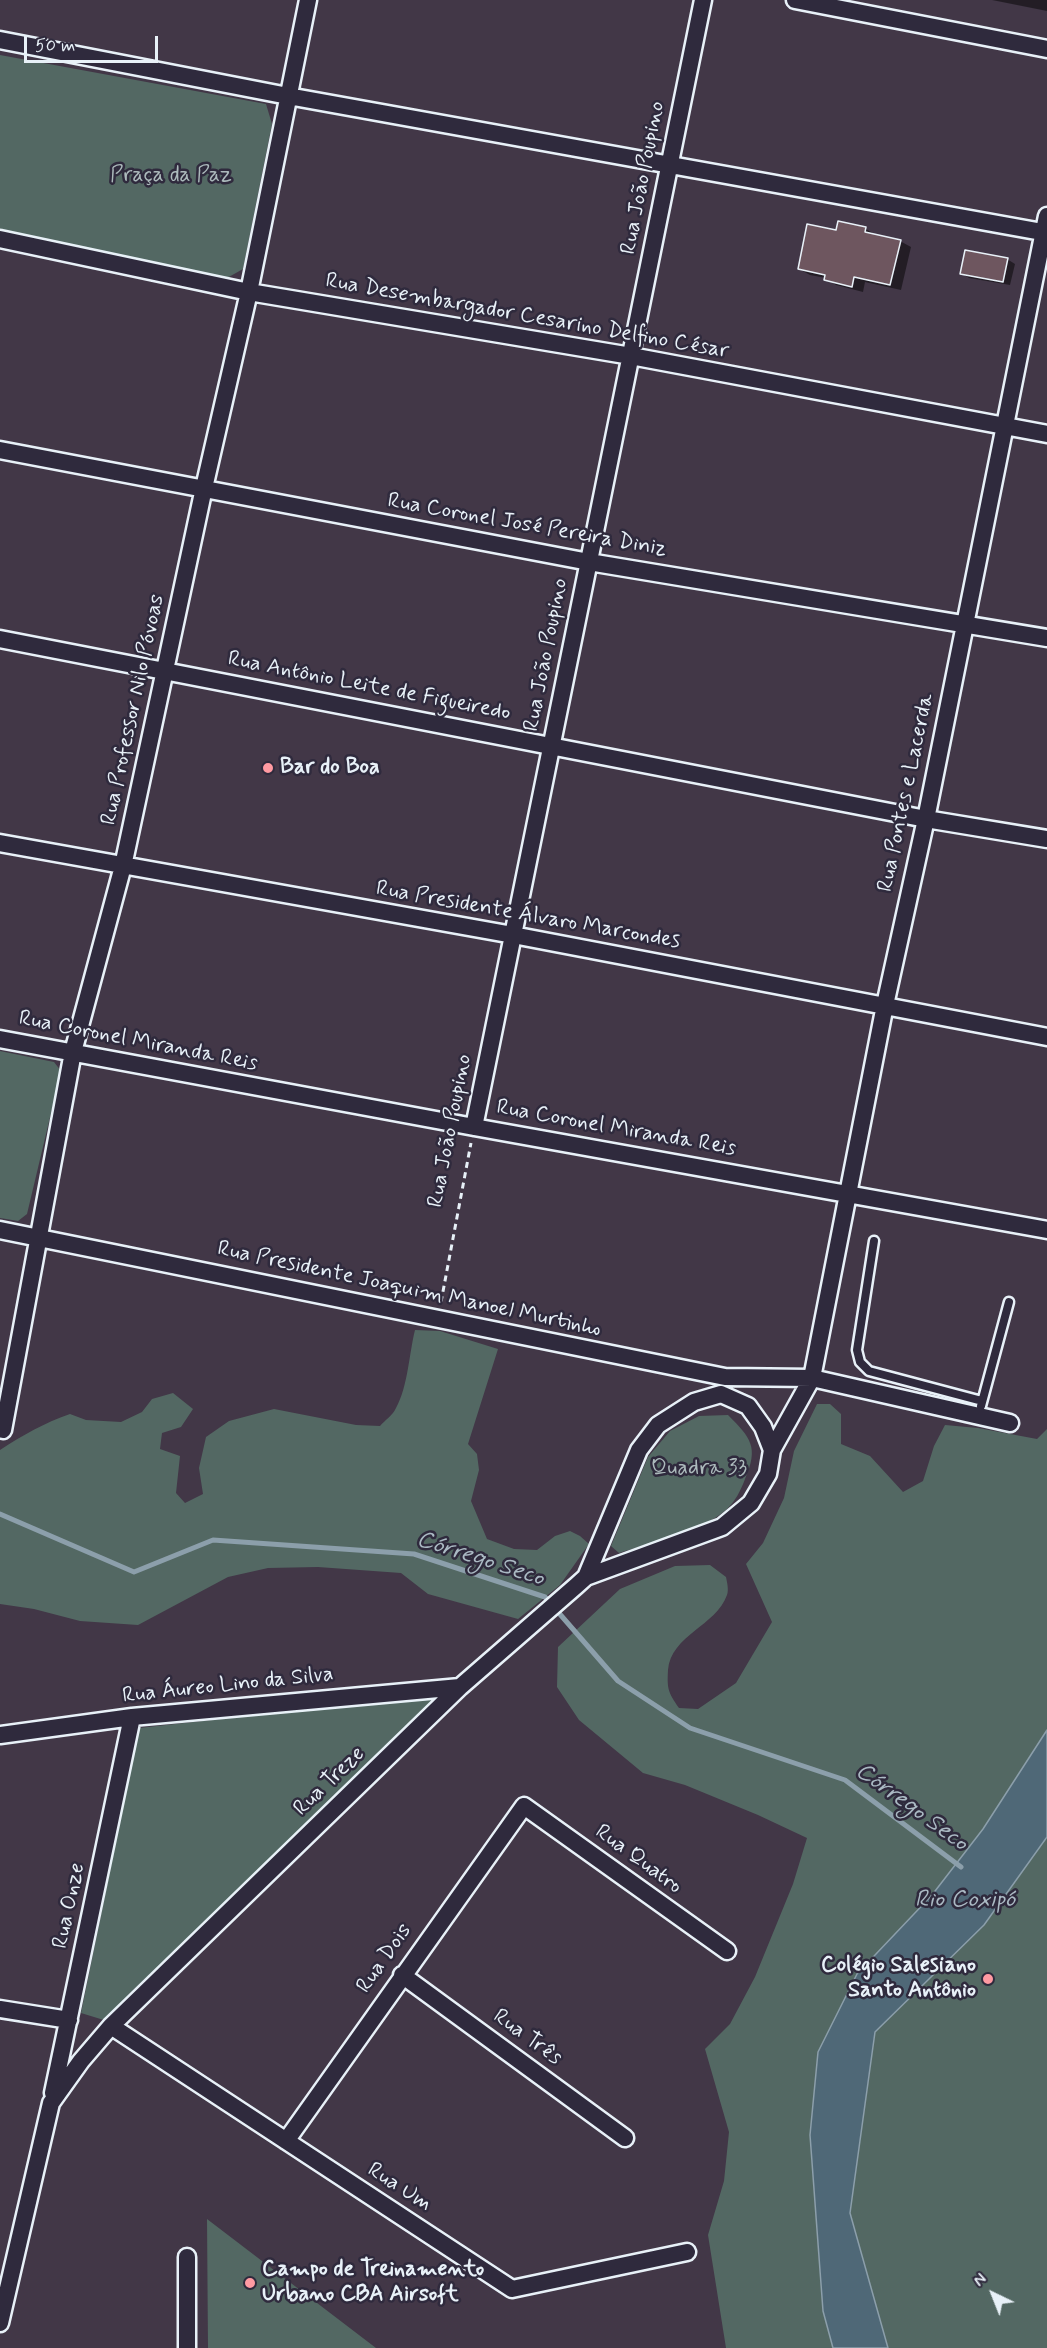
<!DOCTYPE html>
<html>
<head>
<meta charset="utf-8">
<style>
  body { margin:0 }
  #map { position:relative; width:1047px; height:2348px; overflow:hidden; background:#423747; font-family:Mynerve,sans-serif }
  canvas { display:block }
  .north { position:absolute; left:963px; top:2264px; width:60px; height:60px; -webkit-text-stroke:4px #2f2a3d; paint-order:stroke; rotate:317deg; font-size:16px; font-weight:700; line-height:24px; text-align:center; color:#e8f1f8 }
  .north::after { content:''; display:block; margin:auto; width:21px; height:27px; background:#e8f1f8; clip-path:polygon(50% 0,100% 100%,50% 72%,0 100%) }
  .scale { position:absolute; left:24px; top:36px; width:134px; height:27px; box-sizing:border-box; border:3px solid #e8f1f8; border-top:0; padding-left:8px; font-size:18px; line-height:21px; white-space:nowrap; color:#e8f1f8; -webkit-text-stroke:4px #2f2a3d; paint-order:stroke }
</style>
</head>
<body>
<div id="map">
<canvas width="1047" height="2348"></canvas>
<div class="north">N</div>
<div class="scale">50 m</div>
</div>
<script>
const c = document.querySelector('canvas').getContext('2d');
c.lineJoin = 'round';
function fillPath(path, color) { c.fillStyle = color; c.fill(path, 'evenodd'); }
function stroke(path, color, width, dash) { c.strokeStyle = color; c.lineWidth = width; c.lineCap = dash ? 'butt' : 'round'; c.setLineDash(dash || []); c.stroke(path); }
function drawText(font, color, halo, rows, align = 'center') {
  c.font = font + ' Mynerve,sans-serif'; c.lineWidth = 5; c.setLineDash([]); c.textBaseline = 'middle'; c.strokeStyle = halo; c.fillStyle = color; for (const [text, x, y, turn = 0] of rows) {
    c.save(); c.translate(x, y); c.rotate((+turn || 0) * Math.PI / 180); c.textAlign = isNaN(turn) ? turn : align; if (halo) c.strokeText(text, 0, 0); c.fillText(text, 0, 0); c.restore();
  }
}
fillPath(new Path2D(`
  M0,55L266,104L272,124L243,269L227,278L0,229Z
  M0,1051L54,1062L61,1071L27,1214L18,1221L0,1218Z
  M415,1330L440,1331L498,1349L468,1444L477,1454L479,1470L471,1501L487,1539L514,1549L537,1550L555,1536L570,1531L580,1536L589,1544L560,1585L518,1619L428,1594L401,1573L318,1567L268,1568L228,1577L138,1625L80,1621L34,1609L0,1604V1450C23,1435 44,1423 70,1414L86,1420L121,1422L142,1412L152,1399L173,1393L193,1409L181,1427L162,1433L160,1449L180,1456L176,1493L185,1503L203,1494L199,1468L206,1437L229,1421L274,1409L356,1425L380,1426C385,1420 393,1415 396,1408C408,1386 409,1354 415,1330Z
  M817,1404H830L841,1414V1444L870,1456L903,1492L923,1481L934,1446L945,1425L978,1428L1037,1439L1047,1429V1730L983,1829L932,1895L857,1974L818,2052L810,2135L823,2311L833,2348H726L708,2235L724,2181L729,2132L705,2049L730,2024L755,1977L793,1884L807,1838L758,1815L685,1785L643,1773L579,1720L557,1687L558,1647L620,1589L675,1566L710,1565L726,1577C727,1582 729,1590 727,1595C716,1626 671,1635 668,1670C667,1689 668,1692 679,1708L698,1709L736,1683L772,1622L746,1564L763,1543L784,1498L794,1451Z
  M728,1415C751,1438 759,1447 745,1479C741,1490 735,1502 726,1510C702,1531 650,1543 619,1553L611,1546L648,1457L670,1431L699,1416Z
  M428,1696L440,1700L129,1994L107,2021L81,2013L139,1728Z
  M1047,1837V2348H888L850,2213L875,2032L984,1925Z
  M207,2219L376,2348H208Z`), '#536863');
const water = new Path2D(`
  M1047,1730V1837L984,1925L875,2032L850,2213L888,2348H833L823,2311L810,2135L818,2052L857,1974L932,1895L983,1829Z`);
fillPath(water, '#4f6877');
stroke(water, '#8c9fab', 1.5);
fillPath(new Path2D(`
  M992,0H1047V11Z
  M839,222L866,229L876,235L900,241L911,247L901,290L865,282L863,292L836,285L826,278L810,275L799,269L837,232Z
  M1007,259L1015,264L1010,285L969,278L962,273Z`), '#0007');
stroke(new Path2D(`
  M0,1514L134,1572L213,1540L414,1554L545,1597L618,1681L690,1728L845,1780L961,1867`), '#8c9fab', 5);
const building = new Path2D(`
  M838,221L866,227L865,232L901,240L890,285L854,277L852,287L824,280L825,275L798,269L807,224L836,230Z
  M965,250L1008,258L1003,282L960,274Z`);
fillPath(building, '#6e565f');
stroke(building, '#e8f1f8', 1.5);
const lane = new Path2D(`
  M874,1241L857,1350L860,1362L869,1371L982,1401
  M981,1406L1009,1302`);
const street = new Path2D(`
  M795,0L1047,49
  M0,40L288,96L1047,233
  M0,239L249,292L631,356L1047,434
  M0,450L589,562L1047,638
  M0,639L926,819L1047,839
  M0,843L513,935L1047,1037
  M0,1039L474,1127L1047,1230
  M474,1127L703,0
  M0,1230L725,1377L812,1378L1010,1423
  M721,1394L748,1406L763,1427L772,1450
  M0,1429L3,1430L73,1052L123,866L204,488L249,292L308,0
  M586,1577L722,1527L751,1503L768,1474L772,1450L812,1378L885,1005L926,819L1047,216
  M0,1735L132,1717L460,1687
  M402,1975L625,2138
  M0,2009L69,2020
  M111,2026L512,2289L687,2252
  M53,2093L132,1717
  M286,2141L524,1806L727,1951
  M0,2323L51,2103L81,2061L111,2026L460,1687L576,1586L586,1577L639,1450L658,1425L694,1402L721,1394
  M187,2348V2257`);
stroke(lane, '#e8f1f8', 13);
stroke(street, '#e8f1f8', 21);
stroke(new Path2D(`
  M441,1302L471,1143`), '#e8f1f8', 3, [6, 4.5]);
stroke(lane, '#2f2a3d', 8);
stroke(street, '#2f2a3d', 16);
for (const [x, y, r, color] of [
  [268,768,6,"#ff9aa2"],
  [988,1979,6,"#ff9aa2"],
  [250,2283,6,"#ff9aa2"]
]) { const dot = new Path2D(); dot.arc(x, y, r, 0, 2 * Math.PI); c.fillStyle = color; c.fill(dot); stroke(dot, '#2f2a3d', 2); }
drawText('22px', '#acbabc', '#2f2a3d', [
  ["Praça da Paz",171,176],
  ["Quadra 33",699,1469]
]);
drawText('22px', '#e8f1f8', '#2f2a3d', [
  ["Rua João Poupino",644,178,-79],
  ["Rua Desembargador Cesarino Delfino César",527,317,10],
  ["Rua Coronel José Pereira Diniz",527,526,10],
  ["Rua João Poupino",547,655,-79],
  ["Rua Antônio Leite de Figueiredo",369,687,11],
  ["Rua Professor Nilo Póvoas",134,710,-78],
  ["Rua Pontes e Lacerda",907,793,-78],
  ["Rua Presidente Álvaro Marcondes",528,916,10],
  ["Rua Coronel Miranda Reis",138,1042,11],
  ["Rua Coronel Miranda Reis",616,1129,10],
  ["Rua João Poupino",451,1131,-79],
  ["Rua Presidente Joaquim Manoel Murtinho",409,1290,12],
  ["Rua Áureo Lino da Silva",228,1686,-6],
  ["Rua Treze",330,1782,-44],
  ["Rua Quatro",638,1860,36],
  ["Rua Onze",70,1906,-78],
  ["Rua Dois",385,1959,-55],
  ["Rua Três",527,2038,36],
  ["Rua Um",399,2188,33]
]);
drawText('bold 22px', '#e8f1f8', '#2f2a3d', [
  ["Bar do Boa",280,768],
  ["Colégio Salesiano",976,1966,"right"],
  ["Santo Antônio",976,1991,"right"],
  ["Campo de Treinamento",262,2270],
  ["Urbano CBA Airsoft",262,2295]
], 'left');
drawText('italic 24px', '#abbac4', '#2f2a3d', [
  ["Córrego Seco",480,1560,18],
  ["Córrego Seco",911,1808,36],
  ["Rio Coxipó",965,1901]
]);
</script>
</body>
</html>
